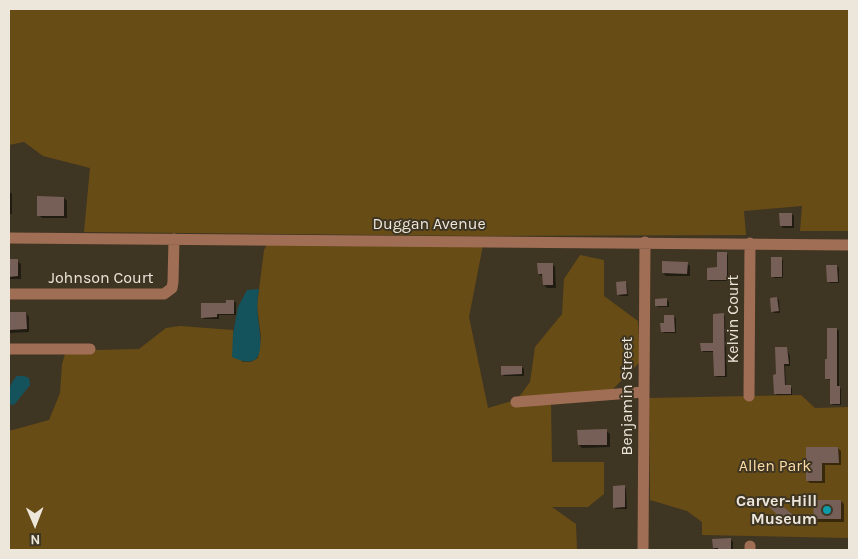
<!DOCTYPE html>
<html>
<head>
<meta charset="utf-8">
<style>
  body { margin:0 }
  #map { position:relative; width:858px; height:559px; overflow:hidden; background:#3f3523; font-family:Karla,sans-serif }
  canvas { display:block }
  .frame { position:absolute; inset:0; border:10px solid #ede6db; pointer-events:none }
  .north { position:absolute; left:10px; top:499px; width:50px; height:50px; -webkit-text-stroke:4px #3f3523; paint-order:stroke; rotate:179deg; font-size:14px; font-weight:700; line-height:20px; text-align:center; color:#ede6db }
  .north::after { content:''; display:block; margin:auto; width:18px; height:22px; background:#ede6db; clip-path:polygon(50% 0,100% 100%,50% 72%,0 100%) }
</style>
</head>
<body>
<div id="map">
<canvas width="858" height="559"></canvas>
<div class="frame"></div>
<div class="north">N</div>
</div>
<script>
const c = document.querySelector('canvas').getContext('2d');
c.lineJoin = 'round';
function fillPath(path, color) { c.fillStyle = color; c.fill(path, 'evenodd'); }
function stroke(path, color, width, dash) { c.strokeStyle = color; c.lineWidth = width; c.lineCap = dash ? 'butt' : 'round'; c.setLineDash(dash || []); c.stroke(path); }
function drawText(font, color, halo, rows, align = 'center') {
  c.font = font + ' Karla,sans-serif'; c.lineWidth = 4; c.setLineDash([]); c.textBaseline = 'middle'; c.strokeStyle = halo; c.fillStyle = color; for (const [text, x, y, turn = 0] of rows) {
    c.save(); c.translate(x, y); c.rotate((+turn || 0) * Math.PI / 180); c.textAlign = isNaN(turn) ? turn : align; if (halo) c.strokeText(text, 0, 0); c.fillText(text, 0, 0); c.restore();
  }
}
fillPath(new Path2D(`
  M9,9H849V231H800L802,206L744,211L746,235L484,236L84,232L90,168L43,156L24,142L9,145Z
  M267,244L483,245L469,317L488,408L512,401L513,406L551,404L552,462H604V494L588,507H552L576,524L577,550H9V431L49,420L60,393L62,364L65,354H93L94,350L139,349L166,328L180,326L233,330V334L242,362H251L258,358L261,337L257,306L264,250Z
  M580,255L604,260V296L638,321L640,362L611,391L519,397L530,382L535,347L562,314L564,279Z
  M801,395L815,408L849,407V538L702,535V522L687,511L650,500L649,398Z`), '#684c15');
fillPath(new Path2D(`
  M259,289C257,299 257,308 258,318C260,339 269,374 232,357L233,334L238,307L247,290Z
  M17,376H24L29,378L30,385L14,405L10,404C7,394 10,382 17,376Z`), '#14535c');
fillPath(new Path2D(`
  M9,191L12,194V214H9Z
  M64,198L67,201V218H42L39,215Z
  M792,214L794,216V228H783L781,226Z
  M726,254L728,255V281H710L708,280L718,269Z
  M781,258L783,260V278H774L773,276Z
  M9,261H17L21,264V279H9Z
  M687,263L690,266V276H666L663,273Z
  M552,264L555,267L556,288H547L544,285L543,277L539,274Z
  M837,266L839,268V283H830L828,281Z
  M625,282L627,284L628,296H620L618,294Z
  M777,298L779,300L780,313H774L773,311Z
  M667,300L669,302V307H658L657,305Z
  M234,301L236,303V315H219V319H204L202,317Z
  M26,313L29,317V332L9,333V314Z
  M724,315L725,316L727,377H717L715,376L714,352H704L702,351L714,344Z
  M674,317L676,318V333H664L662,331L666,324Z
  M837,329L839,331V387L841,389V405H833L831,403V380L826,379L829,360Z
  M786,348L790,356V366H785L786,386L792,388V395H777L775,393L777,376Z
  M522,367L524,369V376H504L502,374Z
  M606,431L610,434V447L582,448L579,445Z
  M807,448H838L841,451V465H825V483H810L807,481Z
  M624,487L626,489L627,509H616L614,507Z
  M841,501L844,504V522H818L815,519Z
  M731,540L733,542V550H717L714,548Z`), '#0007');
fillPath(new Path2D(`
  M37,196L64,197V216H37Z
  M779,213H792V226H780Z
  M717,252H727V280H707V268L717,267Z
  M771,257H782V277H771Z
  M9,259H18V276L9,277Z
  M662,261L688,262L687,274L662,273Z
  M537,263H553V285H543L542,274H538Z
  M826,265H837L838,282H827Z
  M626,281L627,294L617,295L616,282Z
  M777,297L779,311L771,312L770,298Z
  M667,298V306H655V299Z
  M226,300H234V314H217V317L201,318V303H226Z
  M9,312H26L27,329L9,330Z
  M724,313L725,376H714L713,351H701L700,343H713V314Z
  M664,315H674L675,332H661L660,323H664Z
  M827,328H837V386H840V404H830V379H825V359H827Z
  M775,347H787L789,364H784L785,385H791V394H774L773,375L776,374Z
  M501,366H522V374L501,375Z
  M607,429V445H578L577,430Z
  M806,447H838L839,463H822V481H806Z
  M625,485V507L613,508V486Z
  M775,500L798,519L794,524L781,515V518L769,507Z
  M813,500H841V519H814Z
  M731,538V550H718V548H713L712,539Z`), '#765f57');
stroke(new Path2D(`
  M9,238L849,245
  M9,294H164L172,288L173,282L174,239
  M9,349H90
  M749,396L750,243
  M516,402L643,392
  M643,550L645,242
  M750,550V546`), '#a06e55', 11);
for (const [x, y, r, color] of [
  [827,510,5,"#0f9aa8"]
]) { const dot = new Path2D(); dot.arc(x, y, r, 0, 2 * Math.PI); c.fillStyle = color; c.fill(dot); stroke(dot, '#3f3523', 2); }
drawText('16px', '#ede6db', '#3f3523', [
  ["Duggan Avenue",429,224],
  ["Johnson Court",101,278],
  ["Kelvin Court",733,319,-90],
  ["Benjamin Street",627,396,-90]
]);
drawText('16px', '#fedca5', '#3f3523', [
  ["Allen Park",775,466]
]);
drawText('bold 16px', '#ede6db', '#3f3523', [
  ["Carver-Hill",817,501],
  ["Museum",817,519]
], 'right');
</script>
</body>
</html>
